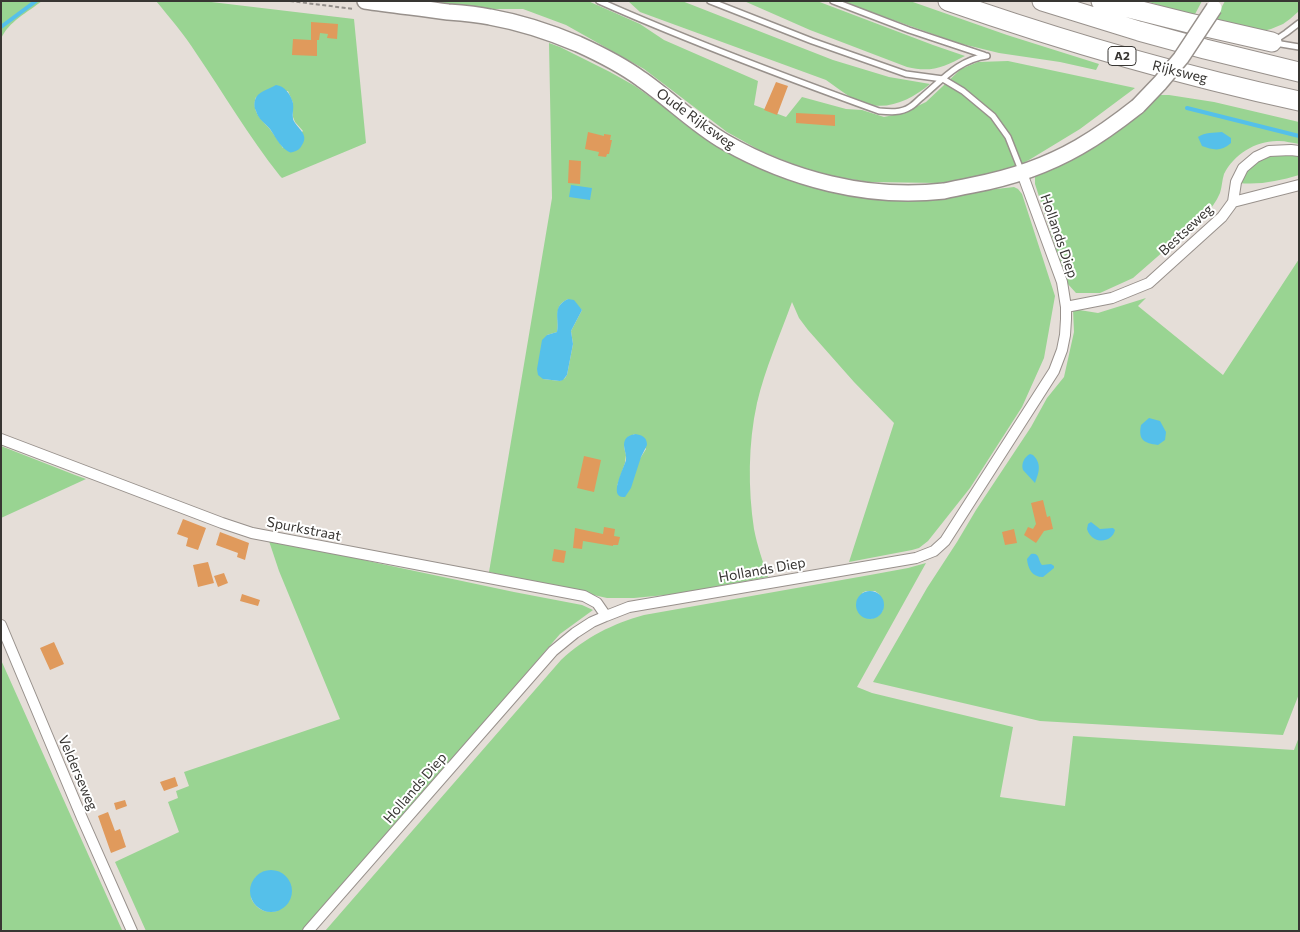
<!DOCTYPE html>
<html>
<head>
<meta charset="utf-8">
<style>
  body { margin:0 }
  #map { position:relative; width:1300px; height:932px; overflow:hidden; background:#e5ded8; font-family:Commissioner,sans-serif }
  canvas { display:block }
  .frame { position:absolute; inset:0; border:2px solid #383633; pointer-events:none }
</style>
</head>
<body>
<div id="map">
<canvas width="1300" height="932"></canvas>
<div class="frame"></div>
</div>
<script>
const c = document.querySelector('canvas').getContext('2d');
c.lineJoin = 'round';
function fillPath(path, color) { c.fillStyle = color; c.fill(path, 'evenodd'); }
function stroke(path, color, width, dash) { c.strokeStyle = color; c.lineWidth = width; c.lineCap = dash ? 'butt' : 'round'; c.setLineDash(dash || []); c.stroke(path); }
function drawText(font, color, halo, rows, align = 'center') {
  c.font = font + ' Commissioner,sans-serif'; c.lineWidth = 4; c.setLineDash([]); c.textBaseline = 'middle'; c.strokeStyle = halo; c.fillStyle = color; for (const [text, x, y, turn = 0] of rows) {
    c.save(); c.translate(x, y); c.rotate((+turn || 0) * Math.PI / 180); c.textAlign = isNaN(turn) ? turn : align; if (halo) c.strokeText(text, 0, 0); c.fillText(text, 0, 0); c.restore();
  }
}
fillPath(new Path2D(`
  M1,1H42C28,12 8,22 1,39Z
  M156,1H203L354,19L366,143L282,178L280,176C249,137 224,94 196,53C184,34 170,18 156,1ZM288,91L293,103V117L295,122L303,131L283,148C279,141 274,135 269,128C261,119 251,111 256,97Z
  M414,1H588L640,24L664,40L758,81L754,105L786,117L802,97L846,109L862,110L884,117L903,113L926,102L961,69L978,62L1008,61L1135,88L1080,129L1029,160L1013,168L977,178L939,183L869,182L826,175L790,163L761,151L727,132L644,69L566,25L523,9H480Z
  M628,1H682L833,60L889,77L930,84C913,98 893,109 870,105C854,102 839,89 826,80L640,12Z
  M744,1H817L933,45L965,56C944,67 931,73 907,67L810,30Z
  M840,1H910L1007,35L1099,64L1096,70L1060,62L999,53L958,43Z
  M1146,1H1202L1194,16Z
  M1225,1H1299V11L1290,19L1283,24L1271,29L1259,32L1213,23Z
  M549,43L560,47L610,72L635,86L660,104L687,126L717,146L832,191L867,198L908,199L1014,187L1018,189L1022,194L1055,296L1044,358L1022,407L970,488L928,541L919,548L912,550L849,562L894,423L854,382L808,330L799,318L792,302C780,335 765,369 757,403C748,444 748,489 754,529C757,545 763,562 768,577L676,594L634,598H607L489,572L552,198ZM568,299L582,310L571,331L573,344L567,375L565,378L560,381L543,379L547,335L557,332C560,319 552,306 568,299ZM635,434L646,449L641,457L617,486L625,463L626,455L624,447L628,437Z
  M1160,95H1169L1214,102L1299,122V144C1292,143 1286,141 1279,141C1257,140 1234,154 1224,174C1222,180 1222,187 1220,193C1216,202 1211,209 1204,216L1133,278L1100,293H1076L1067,283L1035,184V176L1038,173L1142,111Z
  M1299,154V175C1279,181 1260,185 1239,183L1245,171L1265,156Z
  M1299,259V694L1283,735L1040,721L873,682L927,588L957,542L976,510L1031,427L1047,398L1064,377L1074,332L1073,309L1098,313L1146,298L1138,306L1223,375Z
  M1,446L75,475L86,479L1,518Z
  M268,538L377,563L514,592L582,605L593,610L560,634L303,931H146L115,862L179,832L168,802L178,798L176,791L189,786L184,772L340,719L279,571ZM263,872L277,911C265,914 256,909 251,898L255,878Z
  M926,563L857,687L872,693L1013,727L1000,797L1065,806L1073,736L1294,750L1299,737V931H325L561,660C586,637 612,624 644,615L870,575L908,568ZM866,591H875L879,594L883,610C879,616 876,618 869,619L862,593Z
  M1,660L122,930L121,931H3L1,927Z`), '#99d492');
fillPath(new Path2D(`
  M276,85C285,86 291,95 293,103C294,108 292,114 293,119C296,128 310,134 302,145C300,149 297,151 293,152C290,153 289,152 286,150C279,145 275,136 270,129C265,123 258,119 256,111C254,108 254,104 255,100C257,92 269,89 276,85Z
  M1222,132L1231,138V143C1221,152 1213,150 1202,146L1198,137C1205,132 1214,133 1222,132Z
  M571,185L592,188L590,200L569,197Z
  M568,299L574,300L582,310L571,331L573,344L567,375L563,380L560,381L543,379L538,375L537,369L542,340L547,335L557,332C560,319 551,307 568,299Z
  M1149,418L1160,421L1166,432L1165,440L1158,445C1144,443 1138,440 1141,425Z
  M635,434C642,435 647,437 647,445L641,457L631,488L625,497C607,499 624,468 626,460C627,453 622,447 625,440C627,436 631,435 635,434Z
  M1030,454L1033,455C1042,464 1039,472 1035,483L1023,470C1021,464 1024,457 1030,454Z
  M1091,522L1100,529L1113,528L1115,530C1113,539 1103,543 1095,539C1091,537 1088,533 1087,529L1088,524Z
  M1031,554C1040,552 1038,561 1042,565L1051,564L1054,566V568L1043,577C1032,577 1028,569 1027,559Z
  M856 605a14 14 0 1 1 28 0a14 14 0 1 1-28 0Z
  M250 891a21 21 0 1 1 42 0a21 21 0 1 1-42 0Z`), '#55c0ea');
stroke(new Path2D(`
  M1,27L36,1
  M1187,108L1299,136`), '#55c0ea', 4);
fillPath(new Path2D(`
  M311,22L338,24L337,39L327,38L328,34L320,33L319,40H317V56L292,55L293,39L311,40Z
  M776,82L788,86L777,115L764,110Z
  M796,113L835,115V126L796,123Z
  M588,132L604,136V134L611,135L610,140H612L609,154H607L606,157L598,156L599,152L585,149Z
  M569,160L581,161L580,184L568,183Z
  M584,456L601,460L594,492L577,488Z
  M1043,500L1047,517L1050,516L1053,529L1044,531L1036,543L1024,535L1028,527L1033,529L1036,524L1031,503Z
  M183,519L206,528L198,550L186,546L188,538L177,534Z
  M604,527L615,529L614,536L620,537L618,545H613V546L583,541L582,549L573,548L575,528L603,534Z
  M1014,529L1017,543L1005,545L1002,532Z
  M220,532L249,543L245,560L237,557L238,553L216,545Z
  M554,549L566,551L564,563L552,561Z
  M208,562L214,583L198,587L193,565Z
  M224,573L228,583L218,587L214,576Z
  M242,594L260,600L258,606L240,601Z
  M54,642L64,664L50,670L40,648Z
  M175,777L178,786L164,791L160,782Z
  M125,800L127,806L116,810L114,803Z
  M108,812L115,831L120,829L126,847L111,853L98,816Z`), '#e09a5c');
const lane = new Path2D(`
  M599,1C691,42 785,77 879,111C890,112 901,113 910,107C914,105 918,100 922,97C942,80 960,59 987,56
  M710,1L812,41L906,74L943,79L963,91L993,116L1008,137L1021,170
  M833,1L909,30L984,55
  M1274,41L1286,33L1299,23
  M1275,43L1299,47`);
const street = new Path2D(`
  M1233,202L1299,185
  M1066,307L1112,298L1149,283L1222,217L1233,202L1236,182L1243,168L1256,157L1269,151L1291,150L1299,151
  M1,439L222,523L252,533L584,596L597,603L606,616
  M1,625L82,818L132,931
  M308,931L553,651L575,633L592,622L606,616L629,607L916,558L934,551L945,541L1054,371L1062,350L1065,335L1066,319V307L1062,282L1022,173`);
const secondary = new Path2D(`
  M365,1C392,5 420,8 448,12C462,13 476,14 490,17C518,22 552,33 578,44C600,54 622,65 641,79C670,99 695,125 725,142C790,179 868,200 944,191C953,189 963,187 973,185C1010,178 1046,166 1079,147C1100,135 1119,121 1138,106`);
const highway = new Path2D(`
  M948,1C1063,41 1180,75 1299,101
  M1042,1L1139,31L1205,49L1299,72
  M1101,1L1189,23L1272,42`);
stroke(lane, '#98918c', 8);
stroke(street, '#98918c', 12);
stroke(secondary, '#98918c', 18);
stroke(highway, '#98918c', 21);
stroke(new Path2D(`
  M290,1L354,9`), '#948f8b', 2, [4, 2.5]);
stroke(lane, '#fff', 5);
stroke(street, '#fff', 10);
stroke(secondary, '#fff', 15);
stroke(highway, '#fff', 19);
const secondaryBridge = new Path2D(`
  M1138,106L1160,83L1181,58L1214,8`);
stroke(secondaryBridge, '#98918c', 18, []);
stroke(secondaryBridge, '#fff', 15);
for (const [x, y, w] of [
  [1122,56,28]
]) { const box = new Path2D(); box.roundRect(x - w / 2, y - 9.5, w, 19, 4); c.fillStyle = '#fff'; c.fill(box); stroke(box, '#383633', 1); }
drawText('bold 12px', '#383633', null, [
  ["A2",1122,56]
]);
drawText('14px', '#383633', '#fff', [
  ["Rijksweg",1180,72,14],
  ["Oude Rijksweg",696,119,36],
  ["Bestseweg",1186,230,-43],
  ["Hollands Diep",1059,236,71],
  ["Spurkstraat",304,529,11],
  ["Hollands Diep",762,570,-10],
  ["Velderseweg",78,773,67],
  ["Hollands Diep",415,788,-49]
]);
</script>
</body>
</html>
